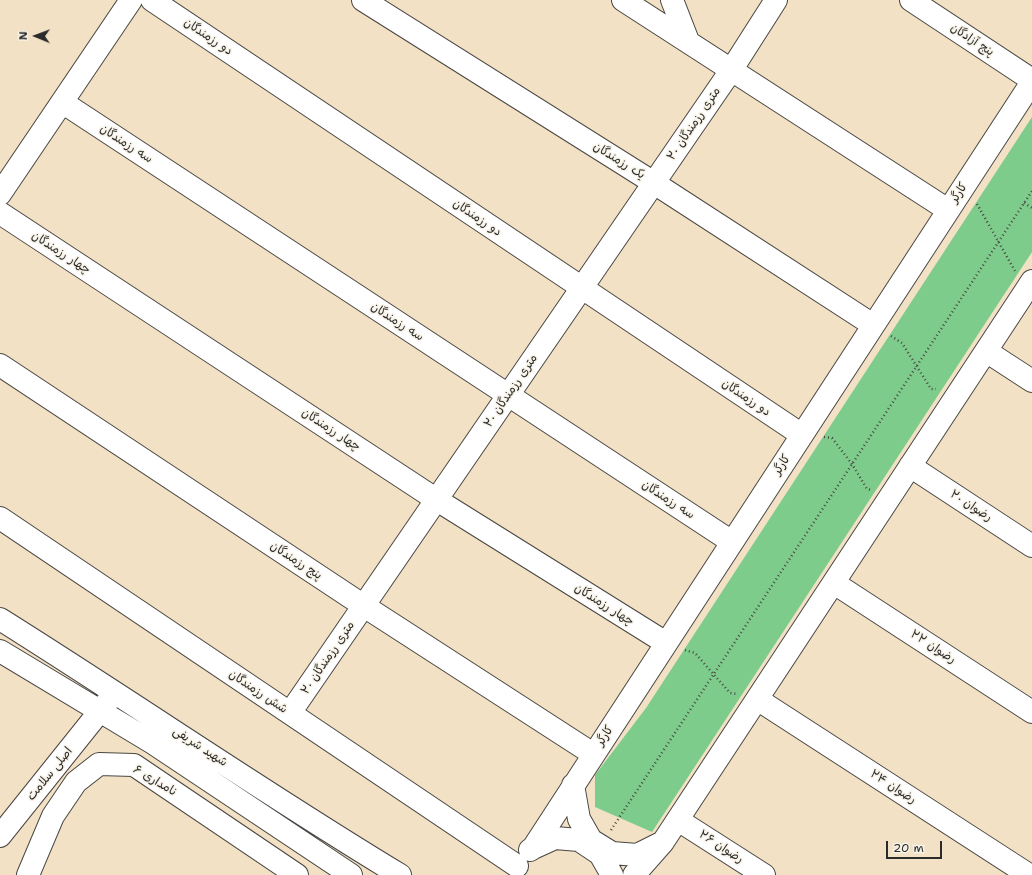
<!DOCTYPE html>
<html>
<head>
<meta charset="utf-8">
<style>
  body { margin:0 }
  #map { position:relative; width:1032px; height:875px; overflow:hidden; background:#f2e1c5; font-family:"Shantell Sans",sans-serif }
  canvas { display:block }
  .north { position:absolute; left:16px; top:16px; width:40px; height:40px; -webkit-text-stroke:3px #f7f3e8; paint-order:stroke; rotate:271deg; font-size:11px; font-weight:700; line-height:16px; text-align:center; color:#2b2b2b }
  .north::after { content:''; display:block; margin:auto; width:14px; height:18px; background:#2b2b2b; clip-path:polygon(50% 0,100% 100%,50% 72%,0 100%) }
  .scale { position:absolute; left:886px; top:841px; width:56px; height:18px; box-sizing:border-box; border:2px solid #2b2b2b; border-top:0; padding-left:5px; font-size:12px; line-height:14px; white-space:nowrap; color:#2b2b2b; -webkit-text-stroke:3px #f7f3e8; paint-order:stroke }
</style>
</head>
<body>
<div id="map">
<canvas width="1032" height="875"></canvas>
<div class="north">N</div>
<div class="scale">20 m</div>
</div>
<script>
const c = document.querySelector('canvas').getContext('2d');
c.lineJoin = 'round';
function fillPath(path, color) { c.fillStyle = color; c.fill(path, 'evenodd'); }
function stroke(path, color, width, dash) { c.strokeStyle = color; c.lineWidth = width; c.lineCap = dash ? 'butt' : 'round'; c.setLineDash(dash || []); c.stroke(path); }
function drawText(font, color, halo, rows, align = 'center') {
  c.font = font + ' "Shantell Sans","Playpen Sans Arabic",sans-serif'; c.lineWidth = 3; c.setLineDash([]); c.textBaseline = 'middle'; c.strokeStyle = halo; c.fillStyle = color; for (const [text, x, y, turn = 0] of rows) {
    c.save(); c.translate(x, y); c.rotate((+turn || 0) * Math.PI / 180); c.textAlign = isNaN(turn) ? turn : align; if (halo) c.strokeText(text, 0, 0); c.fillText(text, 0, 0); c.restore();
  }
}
fillPath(new Path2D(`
  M1032,117V252L652,832L595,807V775L646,708Z`), '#7dcc8c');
const minor = new Path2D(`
  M152,0L802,435
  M363,0L654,183L873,325
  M623,0L948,210
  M672,0L688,41
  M911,0L1032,80
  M62,102L732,542
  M0,194L131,0
  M0,213L437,500L666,643
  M986,351L1032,381
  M0,365L364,606L593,754
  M910,466L1032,546
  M0,518L517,866
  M834,583L1032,712
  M0,619C134,703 264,793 400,875
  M0,651L153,743L351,875
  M757,699L1029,875
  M290,713L732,69L776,0
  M573,785L579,819L591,840L612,853L637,855L659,844
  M678,820L764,875
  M0,836L108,701
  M533,848L1032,82
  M530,850L533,848L555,838L579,840L600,854L612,875
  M28,875L53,816L76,782L99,764L134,765L297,875
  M634,875L663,842L1032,281`);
stroke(minor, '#494642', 24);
stroke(new Path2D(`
  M1024,203L1032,208
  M977,204L1015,271
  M891,336L902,343L931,389H936
  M824,437L832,438L852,464L867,489L871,490
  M685,650L695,653L730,693L737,694
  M611,830L1032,191`), '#494642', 2.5, [1, 3]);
stroke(minor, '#fff', 22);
drawText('12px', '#2b2b2b', '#f7f3e8', [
  ["دو رزمندگان",208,37,34],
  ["پنج آزادگان",972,40,33],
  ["۲۰ متری رزمندگان",694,124,-56],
  ["سه رزمندگان",126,144,33],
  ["یک رزمندگان",619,161,32],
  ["کارگر",959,193,-57],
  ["دو رزمندگان",477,218,34],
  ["چهار رزمندگان",61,253,33],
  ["سه رزمندگان",397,322,33],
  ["۲۰ متری رزمندگان",511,391,-56],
  ["دو رزمندگان",746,398,34],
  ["چهار رزمندگان",331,430,33],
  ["کارگر",782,465,-57],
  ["سه رزمندگان",668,500,33],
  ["رضوان ۲۰",971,506,33],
  ["پنج رزمندگان",296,561,33],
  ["چهار رزمندگان",604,605,32],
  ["رضوان ۲۲",933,647,33],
  ["۲۰ متری رزمندگان",328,658,-56],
  ["شش رزمندگان",258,692,34],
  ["کارگر",605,736,-57],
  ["شهید شریفی",200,747,33],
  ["اصلی سلامت",50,774,-51],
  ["نامداری ۶",155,781,31],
  ["رضوان ۲۴",893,787,33],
  ["رضوان ۲۶",721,847,33]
]);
</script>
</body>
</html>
